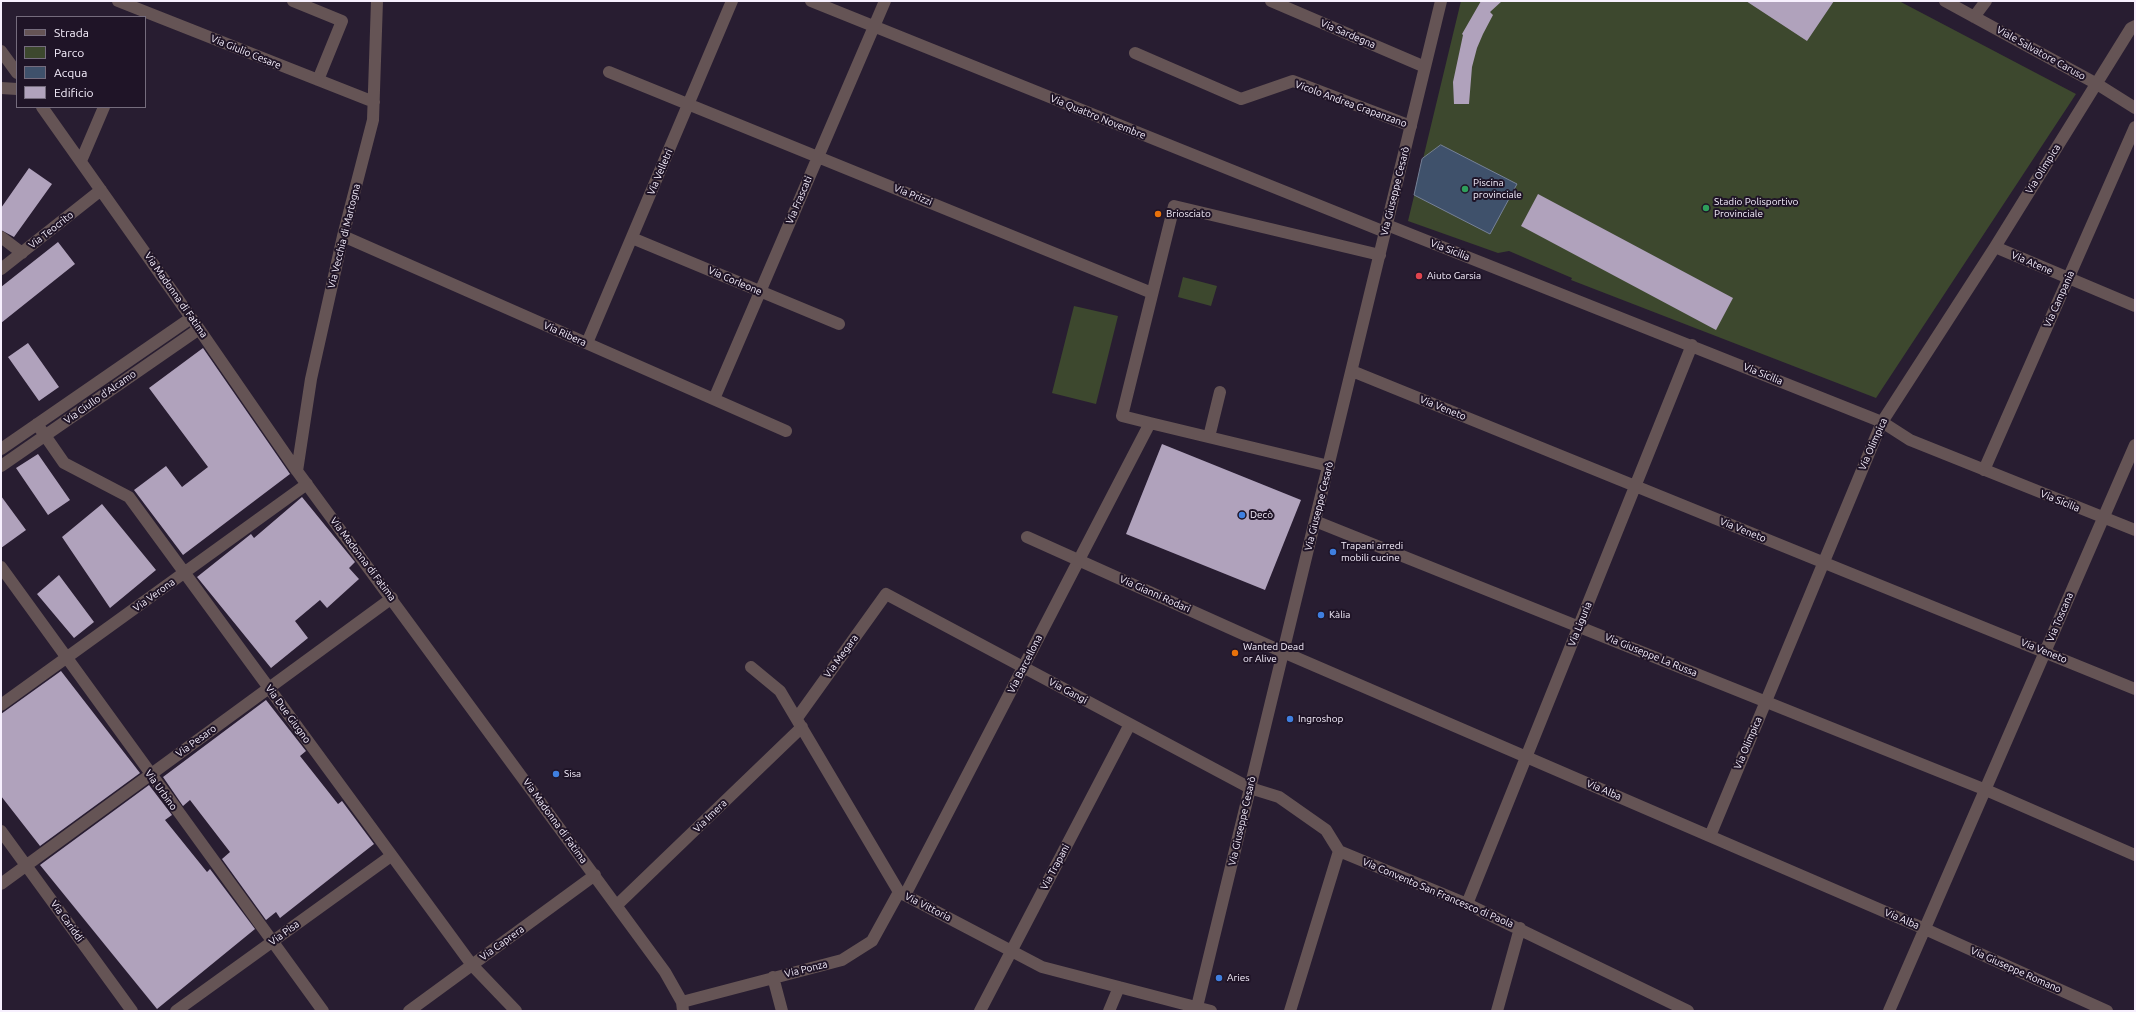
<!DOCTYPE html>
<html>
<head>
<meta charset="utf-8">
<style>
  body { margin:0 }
  #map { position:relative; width:2136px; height:1012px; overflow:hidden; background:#281d31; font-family:Ubuntu,sans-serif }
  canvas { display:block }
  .frame { position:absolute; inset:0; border:2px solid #f7f0fe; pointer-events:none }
  .legend { position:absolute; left:16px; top:16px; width:130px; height:92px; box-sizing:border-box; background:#1f1427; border:1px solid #756c7d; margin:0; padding:5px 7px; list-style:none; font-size:12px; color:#f7f0fe }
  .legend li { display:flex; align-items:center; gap:8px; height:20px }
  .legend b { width:20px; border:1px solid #756c7d }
</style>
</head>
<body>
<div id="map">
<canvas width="2136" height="1012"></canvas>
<div class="frame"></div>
<ul class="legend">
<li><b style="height:5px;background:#655455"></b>Strada</li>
<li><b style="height:11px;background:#3d482e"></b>Parco</li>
<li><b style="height:11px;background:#3f516b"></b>Acqua</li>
<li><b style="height:11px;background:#b0a2bc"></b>Edificio</li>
</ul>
</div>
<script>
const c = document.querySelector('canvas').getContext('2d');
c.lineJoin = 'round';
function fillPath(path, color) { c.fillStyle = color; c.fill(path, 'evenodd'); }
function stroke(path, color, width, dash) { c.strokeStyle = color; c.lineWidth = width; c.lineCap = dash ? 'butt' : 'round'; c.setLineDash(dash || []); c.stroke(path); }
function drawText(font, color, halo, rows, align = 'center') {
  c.font = font + ' Ubuntu,sans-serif'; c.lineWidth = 4; c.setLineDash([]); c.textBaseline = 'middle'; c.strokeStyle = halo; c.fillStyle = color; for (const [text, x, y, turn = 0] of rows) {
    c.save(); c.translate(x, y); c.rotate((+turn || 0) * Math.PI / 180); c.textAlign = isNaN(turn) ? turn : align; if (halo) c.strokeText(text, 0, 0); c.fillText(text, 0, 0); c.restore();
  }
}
fillPath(new Path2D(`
  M1461,1H1899L2076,94L1876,398L1571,280L1572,278L1509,251L1498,253L1408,221Z
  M1183,277L1217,286L1211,306L1178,297Z
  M1074,306L1118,316L1096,404L1052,393Z`), '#3d482e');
const water = new Path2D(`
  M1441,145L1517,184L1490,234L1414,195L1422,159Z`);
fillPath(water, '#3f516b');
stroke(water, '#768197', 1);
fillPath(new Path2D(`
  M1481,1H1502L1490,12L1493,15L1483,34L1477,48L1472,67L1469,104H1454L1453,82L1463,35L1462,34Z
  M1746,1H1834L1807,41Z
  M29,168L52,184L14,237L1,230V208Z
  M1538,194L1733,298L1716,330L1521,226Z
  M58,242L75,264L1,323V287Z
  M28,343L59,387L39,401L8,357Z
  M203,348L290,474L183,555L134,490L166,466L182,487L208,467L149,388Z
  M1162,444L1301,500L1265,590L1126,534Z
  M38,454L70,500L48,515L16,468Z
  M1,496L26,530L1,548Z
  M302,497L355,562L349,568L359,579L327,608L320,600L295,621L308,638L271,668L197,577L251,534L254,538Z
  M102,504L156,570L110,608L62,537Z
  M59,575L94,622L74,638L37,594Z
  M61,671L140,773L40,846L1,796V714Z
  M266,700L306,751L300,756L338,804L342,801L374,844L280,918L276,912L266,920L222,859L230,852L190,800L183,806L163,777Z
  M149,785L172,815L165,820L207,872L210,869L255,929L157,1009L40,865Z`), '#b0a2bc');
stroke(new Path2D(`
  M118,1L374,102
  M293,1L342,21L318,80
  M811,1L1385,232
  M1271,1L1425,67
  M1945,1L2097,84L2135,108
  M1974,17L1986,1
  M1,51L17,73
  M1135,53L1241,99L1293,81L1411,126
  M609,72L1152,293
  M1,88L17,89
  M42,107L199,329L297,471L665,972L682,1002L683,1011
  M81,161L104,107
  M1387,225L1882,422L1910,440L2135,530
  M343,236L786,431
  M1,237L22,253
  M632,238L839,324
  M1995,247L2135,306
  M1,269L101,190
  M587,343L732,1
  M1352,371L2135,689
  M714,399L885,1
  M1150,423L1122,416L1174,206L1380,255
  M37,424L64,463L129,497L472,965L516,1011
  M1209,437L1220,392
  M1,449L191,318
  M1,466L199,329
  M1984,470L2135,127
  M297,471L311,379L343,236L373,120L377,1
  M1315,521L1986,790L2135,855
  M1027,537L1283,652L1925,929L2107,1011
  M1,567L323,1011
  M751,667L780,691L899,892L1042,967L1211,1011
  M1,705L307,484
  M797,718L886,594L1250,788L1279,797L1326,830L1339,851
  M1,831L132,1011
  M1710,836L1882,422L1995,247L2131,28L2135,26
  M1339,851L1467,904L1688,1011
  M1,884L392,598
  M905,895L1150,423L1329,466
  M1467,904L1692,345
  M617,905L802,727
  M773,977L782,1011
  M682,1002L842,960L872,941L899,892
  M176,1011L391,856
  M409,1011L595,875
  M980,1011L1130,724
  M1109,1011L1119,987
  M1196,1011L1441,1
  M1290,1011L1339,851
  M1497,1011L1520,928
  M1889,1011L2135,445`), '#655455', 12);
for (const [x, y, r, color] of [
  [1465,189,4,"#2e9e5b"],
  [1706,208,4,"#2e9e5b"],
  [1158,214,4,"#e8710a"],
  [1419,276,4,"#e0444e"],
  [1242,515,4,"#3f7fe0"],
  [1333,552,4,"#3f7fe0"],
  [1321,615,4,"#3f7fe0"],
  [1235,653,4,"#e8710a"],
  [1290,719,4,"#3f7fe0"],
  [556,774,4,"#3f7fe0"],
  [1219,978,4,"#3f7fe0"]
]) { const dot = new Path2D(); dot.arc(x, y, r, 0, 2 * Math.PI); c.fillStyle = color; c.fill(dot); stroke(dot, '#1f1427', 1.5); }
drawText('10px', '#f7f0fe', '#1f1427', [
  ["Via Sardegna",1348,34,23],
  ["Via Giulio Cesare",246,52,22],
  ["Viale Salvatore Caruso",2041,53,29],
  ["Vicolo Andrea Crapanzano",1351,104,20],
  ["Via Quattro Novembre",1098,117,22],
  ["Via Olimpica",2043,169,-58],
  ["Via Velletri",660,172,-67],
  ["Via Giuseppe Cesarò",1395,191,-76],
  ["Via Prizzi",913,195,22],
  ["Via Frascati",799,200,-67],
  ["Via Teocrito",51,230,-38],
  ["Via Vecchia di Martogna",344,236,-76],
  ["Via Sicilia",1450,250,21],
  ["Via Atene",2032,263,23],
  ["Via Corleone",735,281,23],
  ["Via Madonna di Fatima",176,295,55],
  ["Via Campania",2059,299,-66],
  ["Via Ribera",565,334,24],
  ["Via Sicilia",1763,374,22],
  ["Via Ciullo d'Alcamo",100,397,-35],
  ["Via Veneto",1443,408,22],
  ["Via Olimpica",1873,444,-66],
  ["Via Sicilia",2060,501,22],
  ["Via Giuseppe Cesarò",1319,506,-76],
  ["Via Veneto",1743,530,22],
  ["Via Madonna di Fatima",363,559,53],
  ["Via Gianni Rodari",1155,594,24],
  ["Via Verona",154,595,-36],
  ["Via Toscana",2060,617,-67],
  ["Via Liguria",1580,624,-68],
  ["Via Veneto",2044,651,22],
  ["Via Giuseppe La Russa",1651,655,22],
  ["Via Megara",841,656,-54],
  ["Via Barcellona",1025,664,-63],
  ["Via Gangi",1068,691,28],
  ["Via Due Giugno",288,714,54],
  ["Via Pesaro",196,741,-36],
  ["Via Olimpica",1748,743,-67],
  ["Via Urbino",161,790,54],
  ["Via Alba",1604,790,23],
  ["Via Imera",710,816,-44],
  ["Via Madonna di Fatima",555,821,54],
  ["Via Giuseppe Cesarò",1242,821,-77],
  ["Via Trapani",1055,867,-62],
  ["Via Convento San Francesco di Paola",1438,893,23],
  ["Via Vittoria",928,907,27],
  ["Via Alba",1902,919,23],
  ["Via Cariddi",67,921,54],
  ["Via Pisa",284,933,-36],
  ["Via Caprera",502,943,-36],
  ["Via Ponza",806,969,-14],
  ["Via Giuseppe Romano",2016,970,24]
]);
drawText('10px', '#f7f0fe', '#1f1427', [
  ["Piscina",1473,183],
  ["provinciale",1473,195],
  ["Stadio Polisportivo",1714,202],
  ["Provinciale",1714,214],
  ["Briosciato",1166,214],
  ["Aiuto Garsia",1427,276],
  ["Decò",1250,515],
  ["Trapani arredi",1341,546],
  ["mobili cucine",1341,558],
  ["Kàlia",1329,615],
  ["Wanted Dead",1243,647],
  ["or Alive",1243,659],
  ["Ingroshop",1298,719],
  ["Sisa",564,774],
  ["Aries",1227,978]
], 'left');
</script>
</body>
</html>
